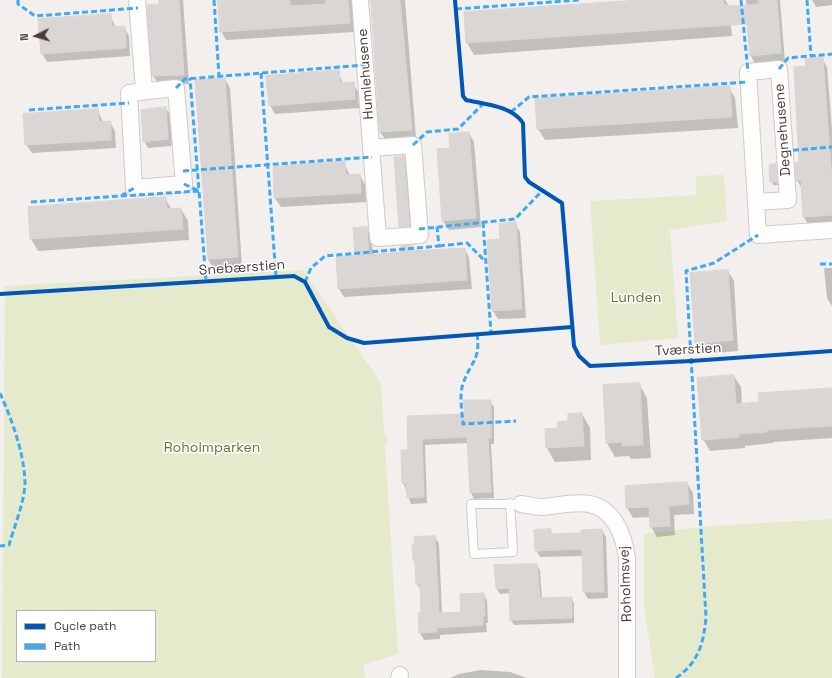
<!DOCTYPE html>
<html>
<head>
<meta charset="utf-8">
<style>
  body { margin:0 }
  #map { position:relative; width:832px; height:678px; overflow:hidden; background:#f2efec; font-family:"Space Grotesk",sans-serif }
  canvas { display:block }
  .legend { position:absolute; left:16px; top:610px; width:140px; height:52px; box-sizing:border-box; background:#fff; border:1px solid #b6b1af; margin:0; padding:5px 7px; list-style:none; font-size:12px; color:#483d38 }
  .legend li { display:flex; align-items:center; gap:8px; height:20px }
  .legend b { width:20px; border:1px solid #b6b1af }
  .north { position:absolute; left:16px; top:16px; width:40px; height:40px; -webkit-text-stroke:3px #fff; paint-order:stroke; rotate:265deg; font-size:11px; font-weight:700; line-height:16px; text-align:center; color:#483d38 }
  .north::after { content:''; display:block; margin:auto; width:14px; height:18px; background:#483d38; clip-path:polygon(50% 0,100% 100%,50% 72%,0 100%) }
</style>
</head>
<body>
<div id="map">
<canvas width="832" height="678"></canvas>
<ul class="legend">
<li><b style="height:5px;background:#0057b8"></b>Cycle path</li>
<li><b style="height:5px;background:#3fa9f5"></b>Path</li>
</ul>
<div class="north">N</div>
</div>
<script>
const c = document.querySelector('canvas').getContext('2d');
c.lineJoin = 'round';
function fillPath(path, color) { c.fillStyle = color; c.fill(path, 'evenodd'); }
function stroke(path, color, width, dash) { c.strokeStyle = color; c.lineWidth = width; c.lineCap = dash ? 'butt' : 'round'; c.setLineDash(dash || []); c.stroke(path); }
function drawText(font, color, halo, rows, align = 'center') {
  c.font = font + ' "Space Grotesk",sans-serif'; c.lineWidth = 3; c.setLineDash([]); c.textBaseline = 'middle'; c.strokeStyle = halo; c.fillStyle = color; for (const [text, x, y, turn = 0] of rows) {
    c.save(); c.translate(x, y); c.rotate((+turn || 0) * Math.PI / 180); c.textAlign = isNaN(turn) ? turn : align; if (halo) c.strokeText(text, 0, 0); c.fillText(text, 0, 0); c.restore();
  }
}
fillPath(new Path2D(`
  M724,175L727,221L670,230L678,338L600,345L590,201L696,195V176Z
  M303,270L381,383L384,434L388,438L385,445L398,654L363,665L365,678H2L5,286ZM17,611H155V661H17Z
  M832,519V678H655L644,608V534L712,526Z`), '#e6eacd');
fillPath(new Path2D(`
  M160,0H183L189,84L159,85L153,76Z
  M219,0H352L354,32L226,40L221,31Z
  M372,0H405L416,138L386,140L380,132Z
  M650,0H725L729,6L732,36L474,55L467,43L465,13Z
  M746,0H780L785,62L755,64L751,56Z
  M812,0H832V5L816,7Z
  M110,15L116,28L124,27L129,36L130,56L47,62L42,53Z
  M822,58L827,67L832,130V224L809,226L804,217L802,189L797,180L800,163L807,67Z
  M338,71L343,84L353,83L358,92L359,108L275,114L270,105Z
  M225,79L230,88L242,266L213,268L208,259L196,81Z
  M729,87L735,98L738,128L545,140L538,129Z
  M166,108L170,115L172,146L148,148L144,141Z
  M98,110L103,123L110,122L115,131L116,148L32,153L26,144Z
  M469,133L474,142L481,227L449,230L443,221L451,148Z
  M404,157L408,164L413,233L404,234L400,227Z
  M344,162L350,176L360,175L365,185L366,202L281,207L275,198Z
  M775,165L778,185H773L770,166Z
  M165,198L172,210L181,209L188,221L189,240L38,251L31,239Z
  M515,223L520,232L526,318L498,319L493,311Z
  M366,228L371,236L373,255L402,253L411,246L414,252L465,249L469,258L472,289L344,297L339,289L357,256Z
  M824,268H832V306L827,298Z
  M728,271L734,281L738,351L702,354L696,343Z
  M734,376L741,387L742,404L760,403L832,389V438L773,442V443L745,446V448L710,451L703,439Z
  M639,384L647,398L651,458L631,459L629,456L615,457L607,443Z
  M490,401L494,407V444H491L494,498L474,499L471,493L468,443L425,445L427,503L411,504L403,482L409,451L408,417L465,415Z
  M582,414L590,428L591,460L555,462L547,448L546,429H559Z
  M687,483L693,493L694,514L674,515L675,535L657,537L651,527L650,517L633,518L627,508L626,487Z
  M550,530L552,535L582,533L602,530L606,537L608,598L588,599L584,592L583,556L540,557L536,550Z
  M435,537L439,544L442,613H462L484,594L487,601L488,623H486L487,632L440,635V639L424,640L420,633L422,614L421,590L417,584V565L414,560Z
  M537,565L540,570L542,599L571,598L574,603V623L514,625L511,620L510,593L500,594L497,589Z
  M481,670L510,672L527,678H450L459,674Z`), '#0003');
const building = new Path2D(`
  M159,0H179L184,75L152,76L147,5L159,4Z
  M218,0H290V6L326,4V0H348L350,23L220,32Z
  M371,0H400L412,130L380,132Z
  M640,0H723L724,5L735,6L759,4L758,0H777L781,53L750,56L747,24L466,43L464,12Z
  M111,14L112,27L125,26L126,48L41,54L38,19Z
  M823,57L832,180V215L803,217L801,180L796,181L795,163L799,162L794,67L806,66L805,59Z
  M339,70L340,83L354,82L355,99L269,106L266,76Z
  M225,78L238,257L208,259L195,80Z
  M730,86L732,117L537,129L535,99Z
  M166,107L168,139L143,142L141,110Z
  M98,109L99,122L111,121V140L25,145L23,114Z
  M469,132L476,218L442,221L437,149L450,148L449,134Z
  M404,156L410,226L399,227L394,157Z
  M345,161L346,175L360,174L361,193L274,198L273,167Z
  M776,164L777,182H770L769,165Z
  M166,197L167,209L181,208L183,229L30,239L28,207Z
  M516,222L522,309L492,311L487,240L500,239L499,224Z
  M367,227L369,255L401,252L400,246L412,245V251L465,248L467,280L338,289L336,257L355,255L353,228Z
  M728,270L733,340L695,344L690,273Z
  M734,375L736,404L759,402L758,393L832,388V426L767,430V432L739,434V437L702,440L697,378Z
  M640,383L643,445L622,446V442L606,443L603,385Z
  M464,400H491V438H488L491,492L470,493L467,437L422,439L424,497L407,498L406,483H402L401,450H408L407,416L464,414Z
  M582,413L584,446L546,448L545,429L558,428L557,422L568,421V414Z
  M687,482L689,504L669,506L670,526L650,527L649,507L626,508L625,486Z
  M551,529V534L581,533V530L602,529L604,592H583L582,549L535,551L534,530Z
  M435,536L439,613L461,612L460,594L484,593L485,616H483V625L437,628V632L419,633L418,613H421L420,584H416L415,560H413L412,544H415L414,537Z
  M537,564L540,598L572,597V618L510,620L509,588L496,589L494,565Z`);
fillPath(building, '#dad6d3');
stroke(building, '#dad5d2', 1);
const lane = new Path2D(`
  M510,503L513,552L474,554L471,504H521`);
const street = new Path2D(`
  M137,0L144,90
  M360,0C366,79 372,159 378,238L420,235L413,145L371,148
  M176,88L184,184L134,188L129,93Z
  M756,202L788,200L779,69L748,72L758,235L832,230
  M521,504C528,505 535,507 542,507C557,506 574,501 589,504C614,508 624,536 627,558V678
  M399,678L400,675`);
stroke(lane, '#cecbc8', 10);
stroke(street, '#cecbc8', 18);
stroke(lane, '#fdfdfc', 8);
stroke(street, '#fdfdfc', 16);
stroke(new Path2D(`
  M18,0V4L35,16L138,8
  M214,0L219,76
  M741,0L748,72
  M807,0L811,56
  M456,9L579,0
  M779,69L788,58L832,54
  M261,73L276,277
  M176,88L185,79L365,65
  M29,110L129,103
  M511,112L529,97L748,82
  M413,145L427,132L458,129L483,104
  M784,151L832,147
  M183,171L372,157
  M184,184L199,191L206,281
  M121,196L199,191L190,78
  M31,202L121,196L134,188
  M483,222L491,333
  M419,229L515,219L542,191
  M439,246L467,243L486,262
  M820,264H832
  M305,282L311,268L325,256L439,246L437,227
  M477,334C481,361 470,362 463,384C459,395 462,411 463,424L516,421
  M0,393C12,420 24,453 25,482C25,501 14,527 9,545L0,546
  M676,678C698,663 704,643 706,617L686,271L714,263L758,235`), '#3fa9f5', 3, [6, 3]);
stroke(new Path2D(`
  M455,0L463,96L466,100C484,104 512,106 523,123L525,177L529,182L562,203L574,346L579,356L590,366L691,361L832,351
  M0,294L294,276L305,282L329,327L347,338L364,343L572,327`), '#0057b8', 4);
drawText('14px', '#483d38', '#fff', [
  ["Humlehusene",366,74,-94],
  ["Degnehusene",783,130,-94],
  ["Snebærstien",242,268,-4],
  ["Tværstien",688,350,-3],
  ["Roholmsvej",626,584,-92]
]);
drawText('14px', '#5d782d', '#fff', [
  ["Lunden",636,298],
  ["Roholmparken",212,448]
]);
</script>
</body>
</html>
